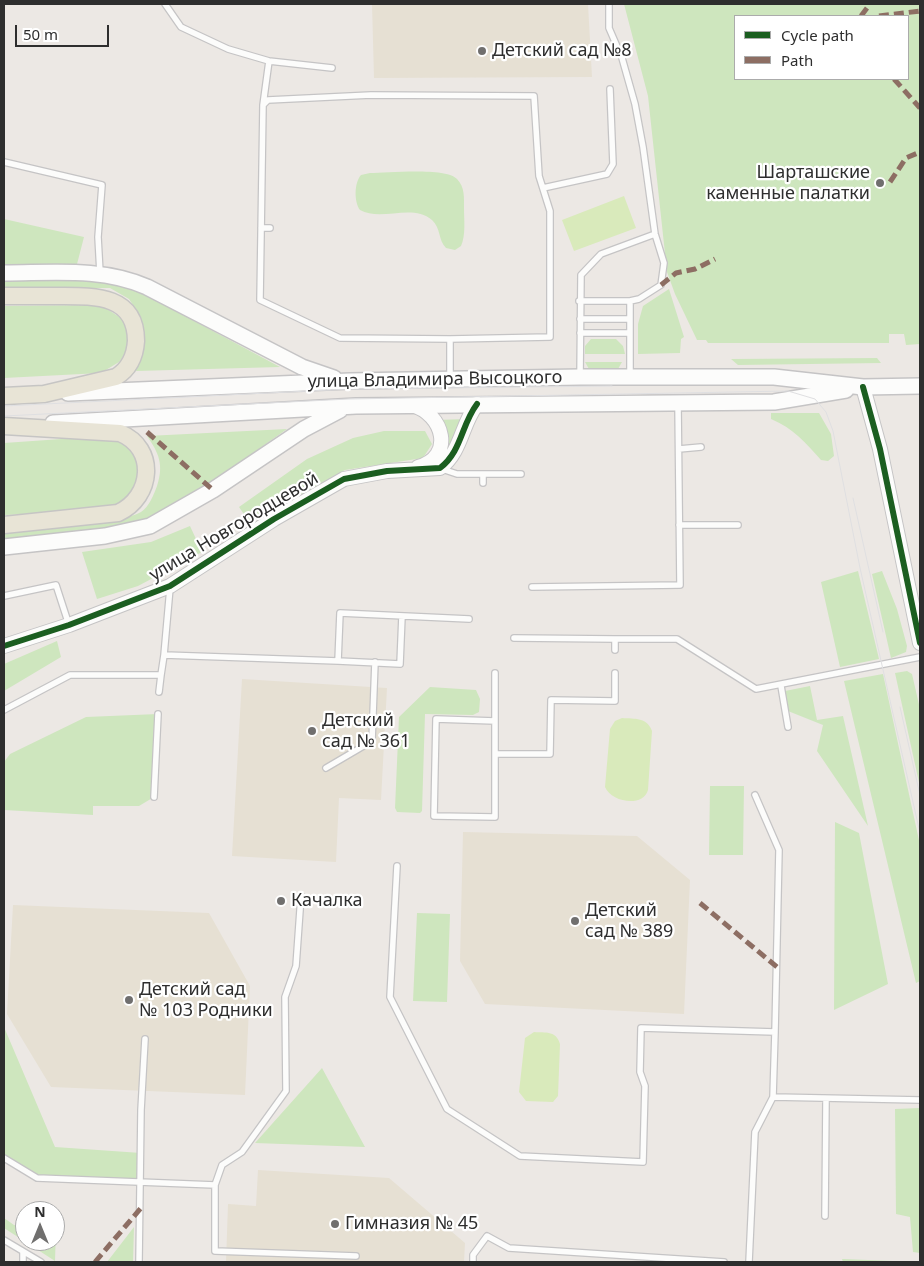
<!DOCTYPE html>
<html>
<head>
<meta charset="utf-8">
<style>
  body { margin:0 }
  #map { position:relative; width:924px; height:1266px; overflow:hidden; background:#ece8e4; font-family:"Noto Sans",sans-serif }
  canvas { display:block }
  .frame { position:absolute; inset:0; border:5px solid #2e2e2e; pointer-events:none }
  .legend { position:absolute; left:734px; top:15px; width:175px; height:65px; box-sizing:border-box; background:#fff; border:1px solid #ababab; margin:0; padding:6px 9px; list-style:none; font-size:15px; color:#2e2e2e }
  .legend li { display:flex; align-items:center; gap:10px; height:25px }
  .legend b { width:25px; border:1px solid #ababab }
  .north { position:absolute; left:15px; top:1201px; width:50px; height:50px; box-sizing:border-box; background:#fff; border:1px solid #ababab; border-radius:50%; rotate:0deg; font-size:14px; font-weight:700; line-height:20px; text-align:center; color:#2e2e2e }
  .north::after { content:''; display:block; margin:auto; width:18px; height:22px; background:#706f6e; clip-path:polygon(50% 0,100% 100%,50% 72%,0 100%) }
  .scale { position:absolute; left:15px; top:25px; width:94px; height:22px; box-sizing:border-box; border:2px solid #2e2e2e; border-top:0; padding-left:6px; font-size:15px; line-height:18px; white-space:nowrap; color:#2e2e2e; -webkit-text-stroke:4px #fff; paint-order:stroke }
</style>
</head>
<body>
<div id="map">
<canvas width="924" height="1266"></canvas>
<div class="frame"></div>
<ul class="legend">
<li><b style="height:6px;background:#1b5e20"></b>Cycle path</li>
<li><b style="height:6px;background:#8d6e63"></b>Path</li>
</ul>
<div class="north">N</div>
<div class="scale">50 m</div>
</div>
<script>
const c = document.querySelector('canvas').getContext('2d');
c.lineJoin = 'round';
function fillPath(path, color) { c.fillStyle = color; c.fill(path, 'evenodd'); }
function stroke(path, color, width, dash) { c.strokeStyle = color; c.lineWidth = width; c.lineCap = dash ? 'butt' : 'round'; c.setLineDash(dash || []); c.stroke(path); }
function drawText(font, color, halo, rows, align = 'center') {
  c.font = font + ' "Noto Sans",sans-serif'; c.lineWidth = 4.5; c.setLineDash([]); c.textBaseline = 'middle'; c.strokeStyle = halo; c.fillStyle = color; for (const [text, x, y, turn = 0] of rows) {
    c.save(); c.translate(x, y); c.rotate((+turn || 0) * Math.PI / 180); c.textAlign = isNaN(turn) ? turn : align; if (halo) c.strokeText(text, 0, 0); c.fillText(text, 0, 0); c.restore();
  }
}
fillPath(new Path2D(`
  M372,4H588L592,77L374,78Z
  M242,679L387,688L381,800L339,798L336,862L232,856Z
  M463,832L637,836L690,880L684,1014L485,1004L460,961Z
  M13,905L209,913L250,986L245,1095L51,1087L7,1014Z
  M258,1170L389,1178L465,1243L464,1262H226L228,1204L256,1206Z`), '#e6e0d3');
fillPath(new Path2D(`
  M624,4H920V344L906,345L904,334H889V343H708L706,340H697L675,294L667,272L648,96ZM735,16H908V79H735Z
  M370,173C387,173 446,167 457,179C465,187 464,198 464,208C464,220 466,235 461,246L455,250L446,248C438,240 441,228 432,220C412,203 381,222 360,210C354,202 354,183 361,175Z
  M4,219L84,237L76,268L4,267Z
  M4,280H106L142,293L280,367L136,371L145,335L140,316L129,299L110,288H4Z
  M669,289L684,337L681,339L680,353L638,354V324L643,306Z
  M91,305L104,307L124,320L130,334L128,350L119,362L101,373L4,378V306Z
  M591,339H616L623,346L625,354H585V346Z
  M877,358L881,363L738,365L731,359Z
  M585,362H622L618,369H589Z
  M771,413H819L831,434L834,456L828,461L821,460C806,443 793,428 771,419Z
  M467,419L458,446L435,457L436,420Z
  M287,429C241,461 182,507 129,526L4,540V530C36,527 116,526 141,512C149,507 154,494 157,486C164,465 159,453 147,436Z
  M384,431H425L432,444L423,458L345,470L250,523L239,507L307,459L353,438Z
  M90,437C101,438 111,437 121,441C147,453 144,493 119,503C86,515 39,513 4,515V443Z
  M190,526L202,552L138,586L97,599L82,552L151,542Z
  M858,571L879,659L840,667L821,582Z
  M882,571L897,609L907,646L906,652L891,658L872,574Z
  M57,641L61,657L4,691V664Z
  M907,671L912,674L920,709V787L895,673Z
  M883,674L920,845V981L916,983L844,681Z
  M810,686L817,720L843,716L868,826L817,751L823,725L788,711L785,691Z
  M430,687L476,690L480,699L479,712L473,715L425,714L422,811L420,813L397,812L395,808L399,717Z
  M158,714L154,797L139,806H93V815L4,810V762L10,754L86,717Z
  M710,786H744L743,855H709Z
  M835,822L859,833L888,984L834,1010Z
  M417,913L450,914L447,1002L413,1001Z
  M4,1027L55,1147L141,1153V1183L37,1178L4,1158Z
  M322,1068L365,1147L255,1143Z
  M920,1108V1253L913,1252L910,1217L896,1214L895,1109Z
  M4,1218L14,1225L25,1226V1241H55L56,1229L55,1261L4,1228Z
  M134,1227L133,1262H107Z
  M842,1259H843L918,1262H843Z`), '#cee6be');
fillPath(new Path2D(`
  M624,196L636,228L574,251L562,220Z
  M622,718C635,719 647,717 652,731L648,790C643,808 611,802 605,787L610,729L615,721Z
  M534,1032C545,1033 556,1030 560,1044L558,1096L553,1102L526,1101L519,1092L525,1038Z`), '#d9eabb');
const service = new Path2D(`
  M165,4L181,27L228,49L269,61L332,68
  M609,4V28L622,58L635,104L643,147L655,234L664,263L661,285L639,299L630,301V377
  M263,105L269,61
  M4,162L102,185L98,237L100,273
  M543,188L607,174L613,164L610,89
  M261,228H270
  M579,301H630
  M580,319H629
  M580,333H629
  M450,377V339L550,337V211L539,176L534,96L371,95L268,100L263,105L260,300L340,338L450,339
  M580,377L581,275L601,254L655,234
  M679,449L701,447
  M442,469L457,474H521
  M483,483V475
  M679,525H738
  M532,587L680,585L678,405
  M170,588L164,655L338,661L340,613L469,619
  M4,596L56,585L69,625
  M514,638L615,639
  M615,650V639H677L756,689L920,657
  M338,661L400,664L402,616
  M781,686L788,727
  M159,692L161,675
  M4,710L70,675H161L164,655
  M495,721V673
  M495,754V721L436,719L434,816L495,817V754H550L551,700L615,701V673
  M326,768L372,741L375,662
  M755,795L779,850L775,1032
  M154,797L158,714
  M397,866L390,997L447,1109L520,1156L643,1162L645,1086L640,1072L641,1028L775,1032L773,1097L755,1132L749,1262
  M773,1097L920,1100
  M4,1158L37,1178L215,1185V1251L356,1256
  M215,1185L222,1165L242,1152L286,1091L285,997L296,966L301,896
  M825,1216L826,1099
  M4,1240L41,1262
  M23,1262V1252
  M139,1262L141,1110L145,1039
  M473,1262V1255L487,1236L509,1248L724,1262`);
const tertiary = new Path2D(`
  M863,387L880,449L920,643
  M412,405C444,414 455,457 418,467
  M4,646L69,625L170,586L274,519L344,479L387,471L440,468C462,451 461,425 477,404`);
const secondary = new Path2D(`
  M4,273C52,273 102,267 147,287L302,367L334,378
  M68,393L350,381L580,377H774L863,387L920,386
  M53,423L356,406L774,402L846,390
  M4,547L105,536L150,526L213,490L304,429L340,410`);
const primary = new Path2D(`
  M4,296C22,296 40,296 58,296C93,296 136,294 136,341C135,357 129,369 116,377L44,394L4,396
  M4,426L120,433C157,448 153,497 118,513L4,525`);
stroke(service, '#c5c4c5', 8);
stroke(tertiary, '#c5c4c5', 16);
stroke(secondary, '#c5c4c5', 18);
stroke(primary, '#c6c5c4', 19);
stroke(service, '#fcfcfb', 5.5);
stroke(tertiary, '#fcfcfb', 14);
stroke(secondary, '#fcfcfb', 15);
stroke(primary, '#e8e4d6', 16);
stroke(new Path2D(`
  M4,406L349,389L612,386
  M4,416L349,399L788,391L815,399L826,412L833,431L860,568L920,833
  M853,498L883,632
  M900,707L920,795`), '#dfdfe1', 1);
stroke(new Path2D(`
  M861,16L870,4
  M879,16L920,11
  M894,79L920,108
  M890,182L906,158L920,152
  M661,285L676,273L695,269L715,259
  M147,432L213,490
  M700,903L777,967
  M95,1262L141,1208`), '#8d6e63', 5, [10, 5]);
stroke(new Path2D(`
  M863,387L880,449L920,643
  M4,646L69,625L170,586L274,519L344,479L387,471L440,468C462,451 461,425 477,404`), '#1b5e20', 6);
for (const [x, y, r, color] of [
  [482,51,5,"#706f6e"],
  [880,183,5,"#706f6e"],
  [312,731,5,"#706f6e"],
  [281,901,5,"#706f6e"],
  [575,921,5,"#706f6e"],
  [129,1000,5,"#706f6e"],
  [335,1224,5,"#706f6e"]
]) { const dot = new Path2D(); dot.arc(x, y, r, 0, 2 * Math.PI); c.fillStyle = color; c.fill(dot); stroke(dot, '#fff', 2); }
drawText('18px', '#2e2e2e', '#fff', [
  ["Детский сад №8",492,51],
  ["Шарташские",870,173,"right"],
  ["каменные палатки",870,194,"right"],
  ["Детский",322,721],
  ["сад № 361",322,742],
  ["Качалка",291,901],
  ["Детский",585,911],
  ["сад № 389",585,932],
  ["Детский сад",139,990],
  ["№ 103 Родники",139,1011],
  ["Гимназия № 45",345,1224]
], 'left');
drawText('18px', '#2e2e2e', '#fff', [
  ["улица Владимира Высоцкого",435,380,-1],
  ["улица Новгородцевой",234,527,-31]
]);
</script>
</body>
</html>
